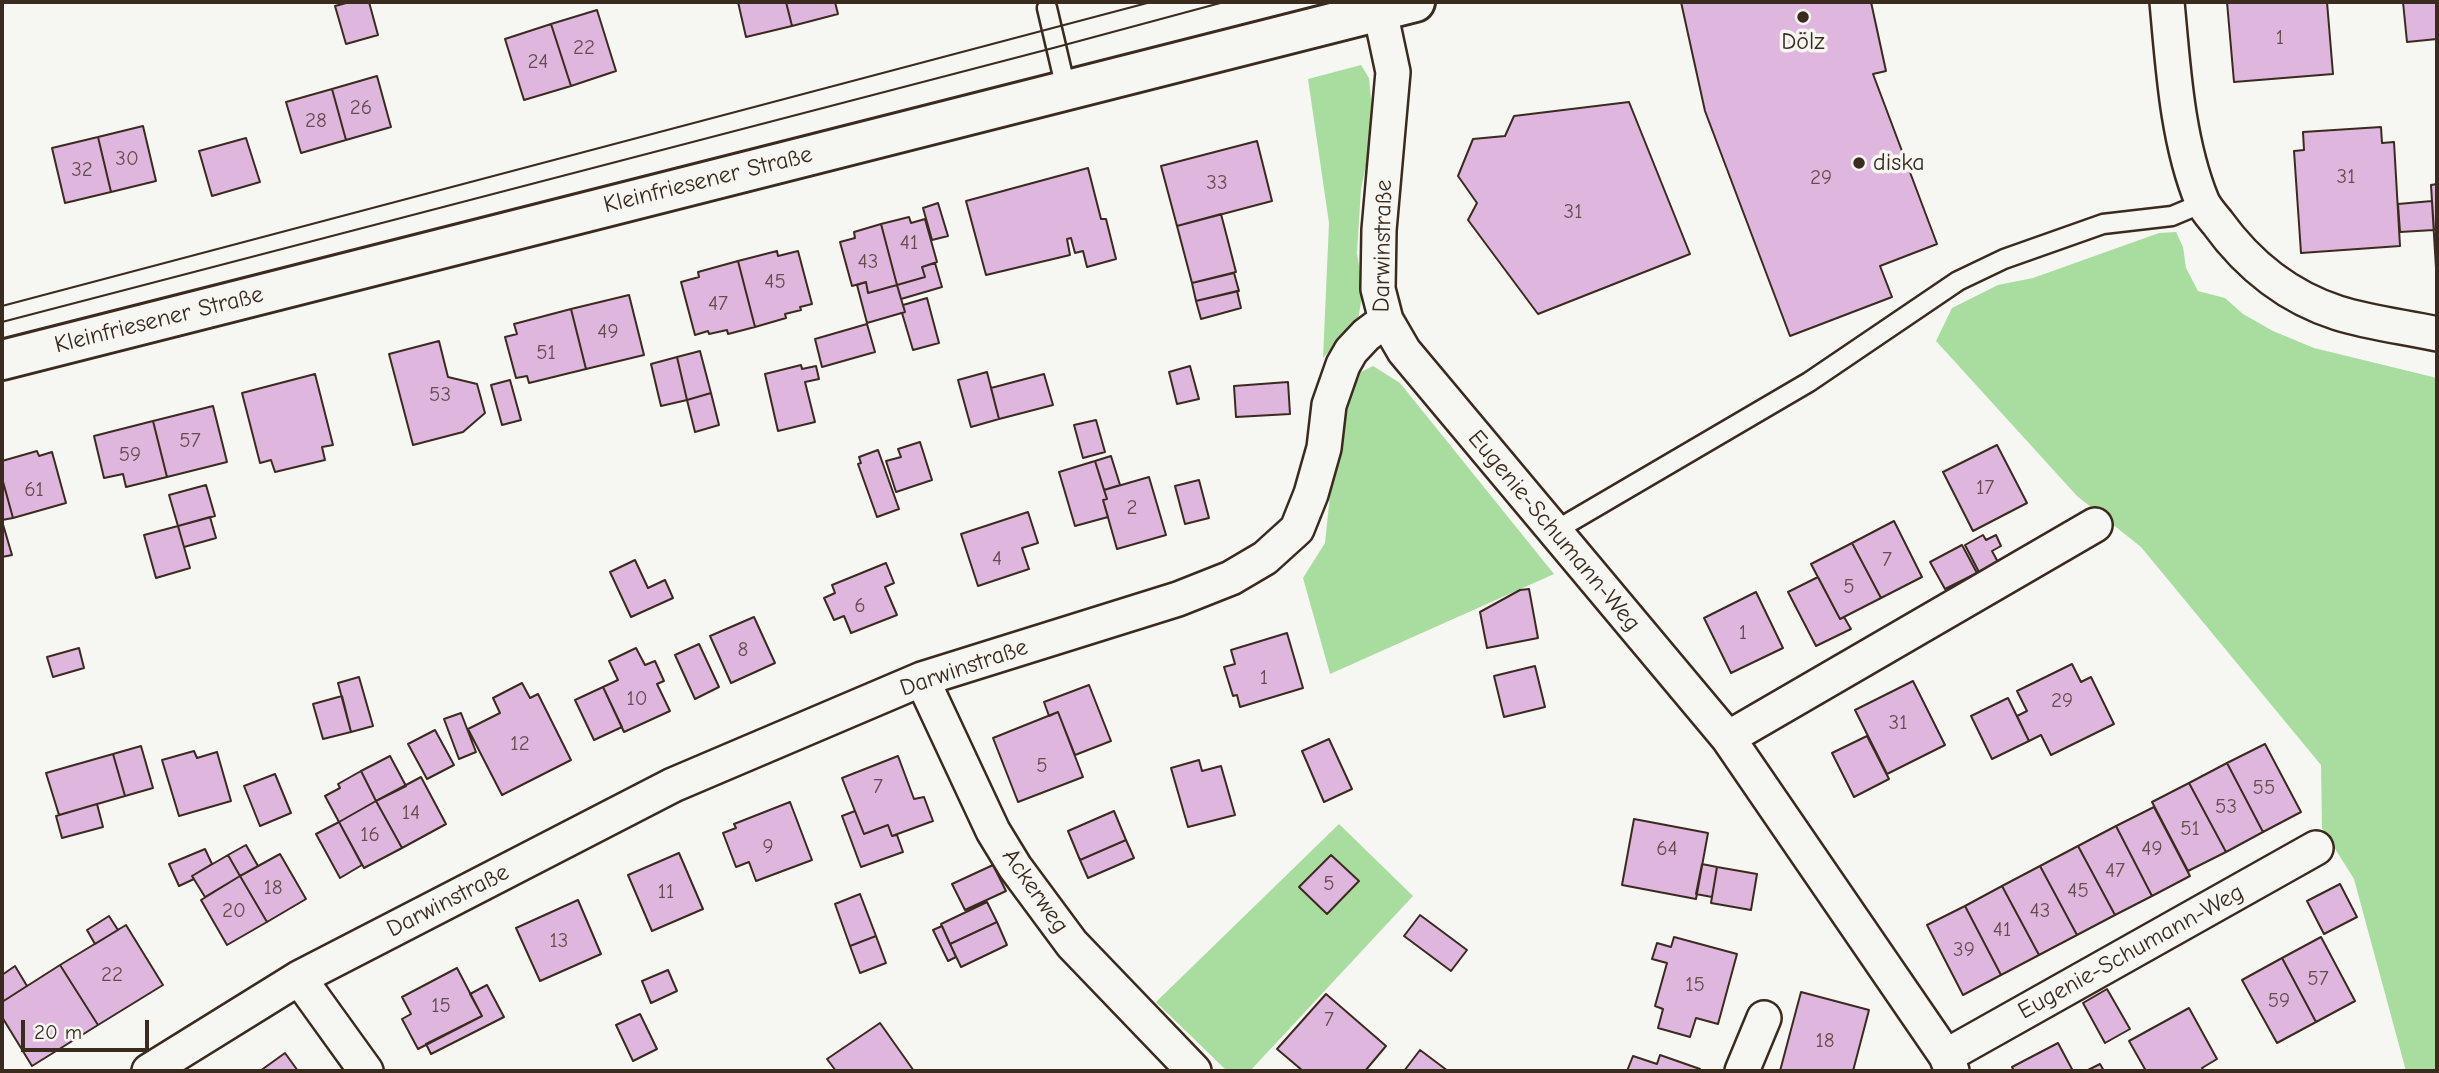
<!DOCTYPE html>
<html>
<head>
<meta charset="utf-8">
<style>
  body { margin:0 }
  #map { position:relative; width:2439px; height:1073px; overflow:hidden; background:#f6f6f2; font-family:"Comic Neue",sans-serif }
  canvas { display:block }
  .frame { position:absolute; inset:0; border:4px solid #3b2a1e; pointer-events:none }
  .scale { position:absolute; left:21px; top:1020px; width:128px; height:32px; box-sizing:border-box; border:4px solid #3b2a1e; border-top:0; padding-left:9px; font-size:21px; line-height:24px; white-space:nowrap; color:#3b2a1e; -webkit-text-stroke:5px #f6f6f2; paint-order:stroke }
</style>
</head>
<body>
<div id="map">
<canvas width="2439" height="1073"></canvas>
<div class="frame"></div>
<div class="scale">20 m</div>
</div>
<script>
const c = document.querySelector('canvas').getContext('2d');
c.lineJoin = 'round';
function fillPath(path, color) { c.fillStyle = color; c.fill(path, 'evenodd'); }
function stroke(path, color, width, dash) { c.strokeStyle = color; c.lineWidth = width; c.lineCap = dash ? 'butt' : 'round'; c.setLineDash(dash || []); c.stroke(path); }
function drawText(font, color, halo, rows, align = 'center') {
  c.font = font + ' "Comic Neue",sans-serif'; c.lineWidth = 7; c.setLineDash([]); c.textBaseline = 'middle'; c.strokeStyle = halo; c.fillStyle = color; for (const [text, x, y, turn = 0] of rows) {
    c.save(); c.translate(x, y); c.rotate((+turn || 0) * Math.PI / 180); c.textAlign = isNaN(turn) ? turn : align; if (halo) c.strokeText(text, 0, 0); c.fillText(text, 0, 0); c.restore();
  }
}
fillPath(new Path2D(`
  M1361,65L1369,78L1374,128L1361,189L1357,253L1363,291L1358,319L1323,358L1329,223L1308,79Z
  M2176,232L2183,247L2186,268L2198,291L2225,298L2243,314L2273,331L2314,348L2437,378V1071H2406L2354,879L2322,828L2321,765L2141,547L2077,496L1936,341L1952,308L1998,285L2033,278L2159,233Z
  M1373,366L1400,383L1554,574L1330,674L1303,578L1325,543L1339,409L1351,377Z
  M1339,824L1413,896L1250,1071H1227L1156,1002Z`), '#a9dd9f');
const building = new Path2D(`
  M350,2H369L378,35L346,44L335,6Z
  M738,2H786L792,26L746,37Z
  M786,2H835L838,14L792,26Z
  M1681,2H1871L1886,71L1873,74L1937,244L1880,266L1892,297L1790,336L1705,111Z
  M2227,2H2327L2333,74L2234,82Z
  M2403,2H2437V39L2407,42Z
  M597,10L616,71L571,86L551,24Z
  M551,24L571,86L524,100L505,39Z
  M377,76L391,127L346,140L332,89Z
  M332,89L346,140L301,153L286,102Z
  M1629,102L1690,254L1538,314L1468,220L1477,203L1458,176L1473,139L1505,136L1514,116Z
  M143,126L156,181L111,192L98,137Z
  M2381,127L2382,143L2394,142L2400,246L2301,253L2294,151L2304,150L2303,132Z
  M98,137L111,192L65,203L52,148Z
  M246,138L260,182L212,196L199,151Z
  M1257,141L1272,201L1177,226L1161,166Z
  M1088,168L1101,219H1106L1116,259L1087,267L1083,251L1075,253L1071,238L1067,239L1070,255L986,275L966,201Z
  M2437,184V285L2431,185Z
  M2432,201L2434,230L2400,232L2398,204Z
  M938,203L948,236L932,240L923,208Z
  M1221,214L1236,272L1192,283L1177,226Z
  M909,217L911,223L925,219L937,262L922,267L925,277L897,285L881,224Z
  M881,224L897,285L868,293L866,282L852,286L840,242L855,238L854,232Z
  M777,251L778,256L798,251L812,304L800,307L801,310L785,314L786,318L755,327L738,261Z
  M738,261L755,327L728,334L727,330L709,334L708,331L695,335L681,282L699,277L698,272Z
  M935,263L942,287L901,299L897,285L925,277L922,267Z
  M1234,273L1239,291L1196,301L1192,283Z
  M866,282L868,293L897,285L905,312L867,323L857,285Z
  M1237,291L1241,308L1201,319L1196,301Z
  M629,295L644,355L586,369L571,309Z
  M927,298L939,343L913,350L902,313L905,312L903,305Z
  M571,309L586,369L529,383L527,376L516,378L505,337L517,334L514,324Z
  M867,324L875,352L822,367L815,339Z
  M439,341L448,377L477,384L485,413L463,432L413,445L389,354Z
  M700,351L711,393L687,400L677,357Z
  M677,357L687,400L661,406L651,364Z
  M801,365L802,369L816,366L819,379L805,382L815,422L778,431L765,374Z
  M1190,366L1199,399L1177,404L1169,372Z
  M987,372L999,419L971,427L958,380Z
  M315,374L333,445L322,447L325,460L275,472L271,460L260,463L242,393Z
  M1044,374L1053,405L999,419L991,388Z
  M510,380L521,420L502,425L491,385Z
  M1288,382L1290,414L1236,417L1234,386Z
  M711,393L719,425L695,432L687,400Z
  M213,406L227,462L167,477L153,421Z
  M1096,420L1105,452L1083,458L1074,425Z
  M153,421L167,477L126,487L123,474L104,478L94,436Z
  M920,442L932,480L896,492L886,461L901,457L898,449Z
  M1997,445L2027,503L1973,531L1943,472Z
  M878,450L899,509L877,517L858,464L861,463L859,457Z
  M37,451L39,456L52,452L66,503L13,518L2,478V461Z
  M1111,456L1120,485L1104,490L1095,461Z
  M1095,461L1107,499L1103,500L1108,517L1075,526L1059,472Z
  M1149,477L1166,535L1117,549L1103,500L1107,499L1104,490Z
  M2,478L13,518L2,520Z
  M1199,480L1209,518L1185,524L1175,486Z
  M206,485L215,516L178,526L169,495Z
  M1028,512L1038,543L1022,548L1029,569L978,586L961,534Z
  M210,517L216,538L184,547L178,526Z
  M2,521L12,555L2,557Z
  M1894,521L1922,577L1881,598L1852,543Z
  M178,526L190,568L156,578L144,535Z
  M1983,535L1986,540L1996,535L2001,546L1992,551L1999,564L1980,574L1965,545Z
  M1852,543L1881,598L1840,619L1811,564Z
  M1962,545L1977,573L1945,589L1930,562Z
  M635,560L648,588L665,580L673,598L631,617L610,572Z
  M886,563L894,583L885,587L897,615L851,633L844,616L834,620L824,598L835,593L832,585Z
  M1818,577L1840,619L1844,617L1851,629L1816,646L1788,592Z
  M1529,589L1538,638L1487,648L1480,612L1520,590Z
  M1756,592L1783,648L1731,673L1704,618Z
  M754,617L775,663L731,683L710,636Z
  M1287,633L1303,688L1240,707L1237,695L1233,696L1224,667L1235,664L1231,650Z
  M699,644L719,687L695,699L675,655Z
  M79,648L84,668L53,677L47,657Z
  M636,648L645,665L655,661L664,681L657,684L670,711L624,732L603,687L618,680L609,661Z
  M2072,664L2081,682L2091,677L2114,724L2051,755L2041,735L2029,741L2017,716L2027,711L2017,691Z
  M1535,666L1545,707L1504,717L1494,676Z
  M359,677L373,726L351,732L338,683Z
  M1913,681L1945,745L1887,774L1855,710Z
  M522,683L530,698L538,694L571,760L502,795L468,729L500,713L493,698Z
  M1089,685L1111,741L1075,755L1058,712L1049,716L1044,702Z
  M603,687L622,727L594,740L575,700Z
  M342,696L351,732L323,739L313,704Z
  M2008,698L2029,741L1992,759L1971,716Z
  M1058,712L1083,777L1018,802L993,738Z
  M461,713L476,752L459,759L444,719Z
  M435,730L454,765L427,779L408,744Z
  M1867,736L1889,779L1854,797L1832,753Z
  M1329,739L1352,789L1324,802L1302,751Z
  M2265,744L2301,812L2263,832L2227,763Z
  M141,746L153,788L125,796L113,754Z
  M194,751L197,758L217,752L231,801L179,816L162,760Z
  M113,754L125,796L59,815L46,773Z
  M390,756L406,786L376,801L361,771Z
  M898,756L914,799L924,797L933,821L892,836L888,825L864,834L842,778Z
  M1199,760L1202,771L1221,766L1235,815L1188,827L1171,768Z
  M2227,763L2263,832L2226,852L2189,783Z
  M361,771L376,801L339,822L325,796L340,788L338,784Z
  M275,774L291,813L260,826L244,786Z
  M421,777L446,824L402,848L376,801Z
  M2189,783L2226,852L2188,871L2152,802Z
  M376,801L402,848L364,868L339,822Z
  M790,802L812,860L756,881L749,862L736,867L723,833L736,828L734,824Z
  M97,804L103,827L62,838L56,816Z
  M2154,807L2190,876L2152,896L2116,826Z
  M855,811L864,834L888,825L892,836L897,835L903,852L861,867L842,816Z
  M1114,811L1126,840L1080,860L1068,831Z
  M1634,819L1708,833L1696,899L1622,885Z
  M339,822L362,865L340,878L316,834Z
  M2116,826L2152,896L2115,915L2078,846Z
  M1126,840L1134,858L1088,878L1080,860Z
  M246,845L258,866L240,876L228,855Z
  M2078,846L2115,915L2077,935L2040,866Z
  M205,849L212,864L192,876L194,879L179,886L169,864Z
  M679,853L703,909L652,931L628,875Z
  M280,854L306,899L267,922L240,876Z
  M228,855L240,876L205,897L192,876Z
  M1331,855L1359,881L1327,914L1299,887Z
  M1702,864L1717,867L1712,897L1696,894Z
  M993,865L1006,891L965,910L952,884Z
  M2040,866L2077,935L2039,955L2002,886Z
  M1717,867L1757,874L1751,910L1711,903Z
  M240,876L267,922L227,945L201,900Z
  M2340,884L2357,917L2324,934L2307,901Z
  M2002,886L2039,955L2001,975L1965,906Z
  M860,894L876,936L850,946L835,904Z
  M578,900L601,954L540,981L516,928Z
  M987,902L997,922L950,944L941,924Z
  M1965,906L2001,975L1963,995L1927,925Z
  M1420,915L1467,950L1451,971L1404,936Z
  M109,916L118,930L95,944L87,930Z
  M997,922L1007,945L961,967L950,944Z
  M126,925L163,985L98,1025L60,965Z
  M942,926L956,957L948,961L933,930Z
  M876,936L886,963L860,973L850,946Z
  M1674,937L1737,954L1718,1024L1696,1018L1690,1037L1658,1028L1663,1009L1655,1006L1667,963L1652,959L1657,943L1671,947Z
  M2321,937L2355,1001L2316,1022L2282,958Z
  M2282,958L2316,1022L2277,1043L2242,980Z
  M60,965L98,1025L32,1066L2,1017V1002Z
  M15,966L27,986L2,1002V975Z
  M457,968L482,1016L418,1049L402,1019L411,1014L402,997Z
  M668,970L677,991L651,1003L642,981Z
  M487,985L504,1017L431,1054L426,1044L482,1016L470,994Z
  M2107,989L2130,1029L2105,1043L2083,1003Z
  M1801,992L1869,1010L1853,1071H1780Z
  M1326,994L1386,1046L1365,1071H1303L1277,1049Z
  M2189,1008L2217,1059L2202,1068L2204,1071H2146L2129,1041Z
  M640,1014L657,1049L633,1061L616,1025Z
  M880,1023L914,1071H836L827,1059Z
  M2058,1043L2073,1071H2014L2012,1067Z
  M1420,1050L1448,1071H1404Z
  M285,1053L298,1071H260Z
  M1660,1055L1700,1069L1699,1071H1627L1633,1056L1657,1064Z
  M2100,1064L2104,1071H2086Z`);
fillPath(building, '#dfb6dd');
stroke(building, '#3b2a1e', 2);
const lane = new Path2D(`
  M1047,8L1066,89
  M1553,532L1809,382L1958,281L2004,259L2103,224L2172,216L2203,203`);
const street = new Path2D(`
  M2167,2C2173,66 2177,140 2202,201C2205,208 2212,216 2217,222C2248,265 2288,297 2338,313C2370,323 2405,327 2437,334
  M1380,11L1393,72L1379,230L1378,289L1386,320L1404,351L1728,738L1946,1056L1952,1071
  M922,679L993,831L1015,867L1072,944L1194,1071
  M1728,738L2095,525
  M299,978L366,1071
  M1946,1056L2316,848
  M149,1071L299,978L673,785L922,679L1178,599L1231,578L1265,558L1297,529L1311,494L1324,448L1329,405L1343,365L1351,351L1366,335L1386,320
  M1742,1071L1764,1018`);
const secondary = new Path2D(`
  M2,360L1415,2`);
stroke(lane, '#3b2a1e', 23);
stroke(street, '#3b2a1e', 38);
stroke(secondary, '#3b2a1e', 44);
stroke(lane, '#f6f6f2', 18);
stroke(street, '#f6f6f2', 33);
stroke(secondary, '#f6f6f2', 38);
stroke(new Path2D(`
  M2,306L1151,2
  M2,322L1057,47L1224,2`), '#3b2a1e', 2);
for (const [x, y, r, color] of [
  [1803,17,7,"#3b2a1e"],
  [1859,163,7,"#3b2a1e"]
]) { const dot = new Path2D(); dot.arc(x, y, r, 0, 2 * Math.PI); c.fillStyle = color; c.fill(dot); stroke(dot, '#f6f6f2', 2.5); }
drawText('21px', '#644d4e', null, [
  ["1",2280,38],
  ["22",584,48],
  ["24",538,62],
  ["26",361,108],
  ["28",316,121],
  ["30",127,159],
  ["32",82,170],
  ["31",2346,177],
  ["29",1821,178],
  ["33",1217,183],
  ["31",1573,212],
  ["41",909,243],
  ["43",868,262],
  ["45",775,282],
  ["47",718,304],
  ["49",608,332],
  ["51",546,353],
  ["53",440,395],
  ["57",190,441],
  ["59",130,455],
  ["17",1985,488],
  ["61",34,490],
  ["2",1132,508],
  ["4",997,559],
  ["7",1887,560],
  ["5",1849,587],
  ["6",860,606],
  ["1",1743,633],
  ["8",743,650],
  ["1",1264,678],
  ["10",637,699],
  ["29",2062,701],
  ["31",1898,723],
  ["12",520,744],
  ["5",1042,766],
  ["7",878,787],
  ["55",2264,788],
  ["53",2226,807],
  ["14",411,813],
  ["51",2190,829],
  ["16",370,835],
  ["9",768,847],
  ["64",1667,849],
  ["49",2152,849],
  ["47",2115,871],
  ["5",1329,884],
  ["18",273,888],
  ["45",2078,891],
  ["11",666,892],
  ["20",234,911],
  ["43",2040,911],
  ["41",2002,930],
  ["13",559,941],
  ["39",1964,950],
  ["22",112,975],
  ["57",2318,979],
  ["15",1695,985],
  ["59",2279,1001],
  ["15",441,1006],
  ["7",1329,1020],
  ["18",1825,1041]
]);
drawText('24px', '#3b2a1e', '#f6f6f2', [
  ["Dölz",1803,42],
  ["diska",1873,163,"left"]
]);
drawText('24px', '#3b2a1e', '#f6f6f2', [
  ["Kleinfriesener Straße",708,180,-14],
  ["Darwinstraße",1383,246,-89],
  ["Kleinfriesener Straße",159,320,-14],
  ["Eugenie-Schumann-Weg",1554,531,50],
  ["Darwinstraße",964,668,-19],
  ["Ackerweg",1035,891,55],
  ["Darwinstraße",448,901,-27],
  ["Eugenie-Schumann-Weg",2131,952,-29]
]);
</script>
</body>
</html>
